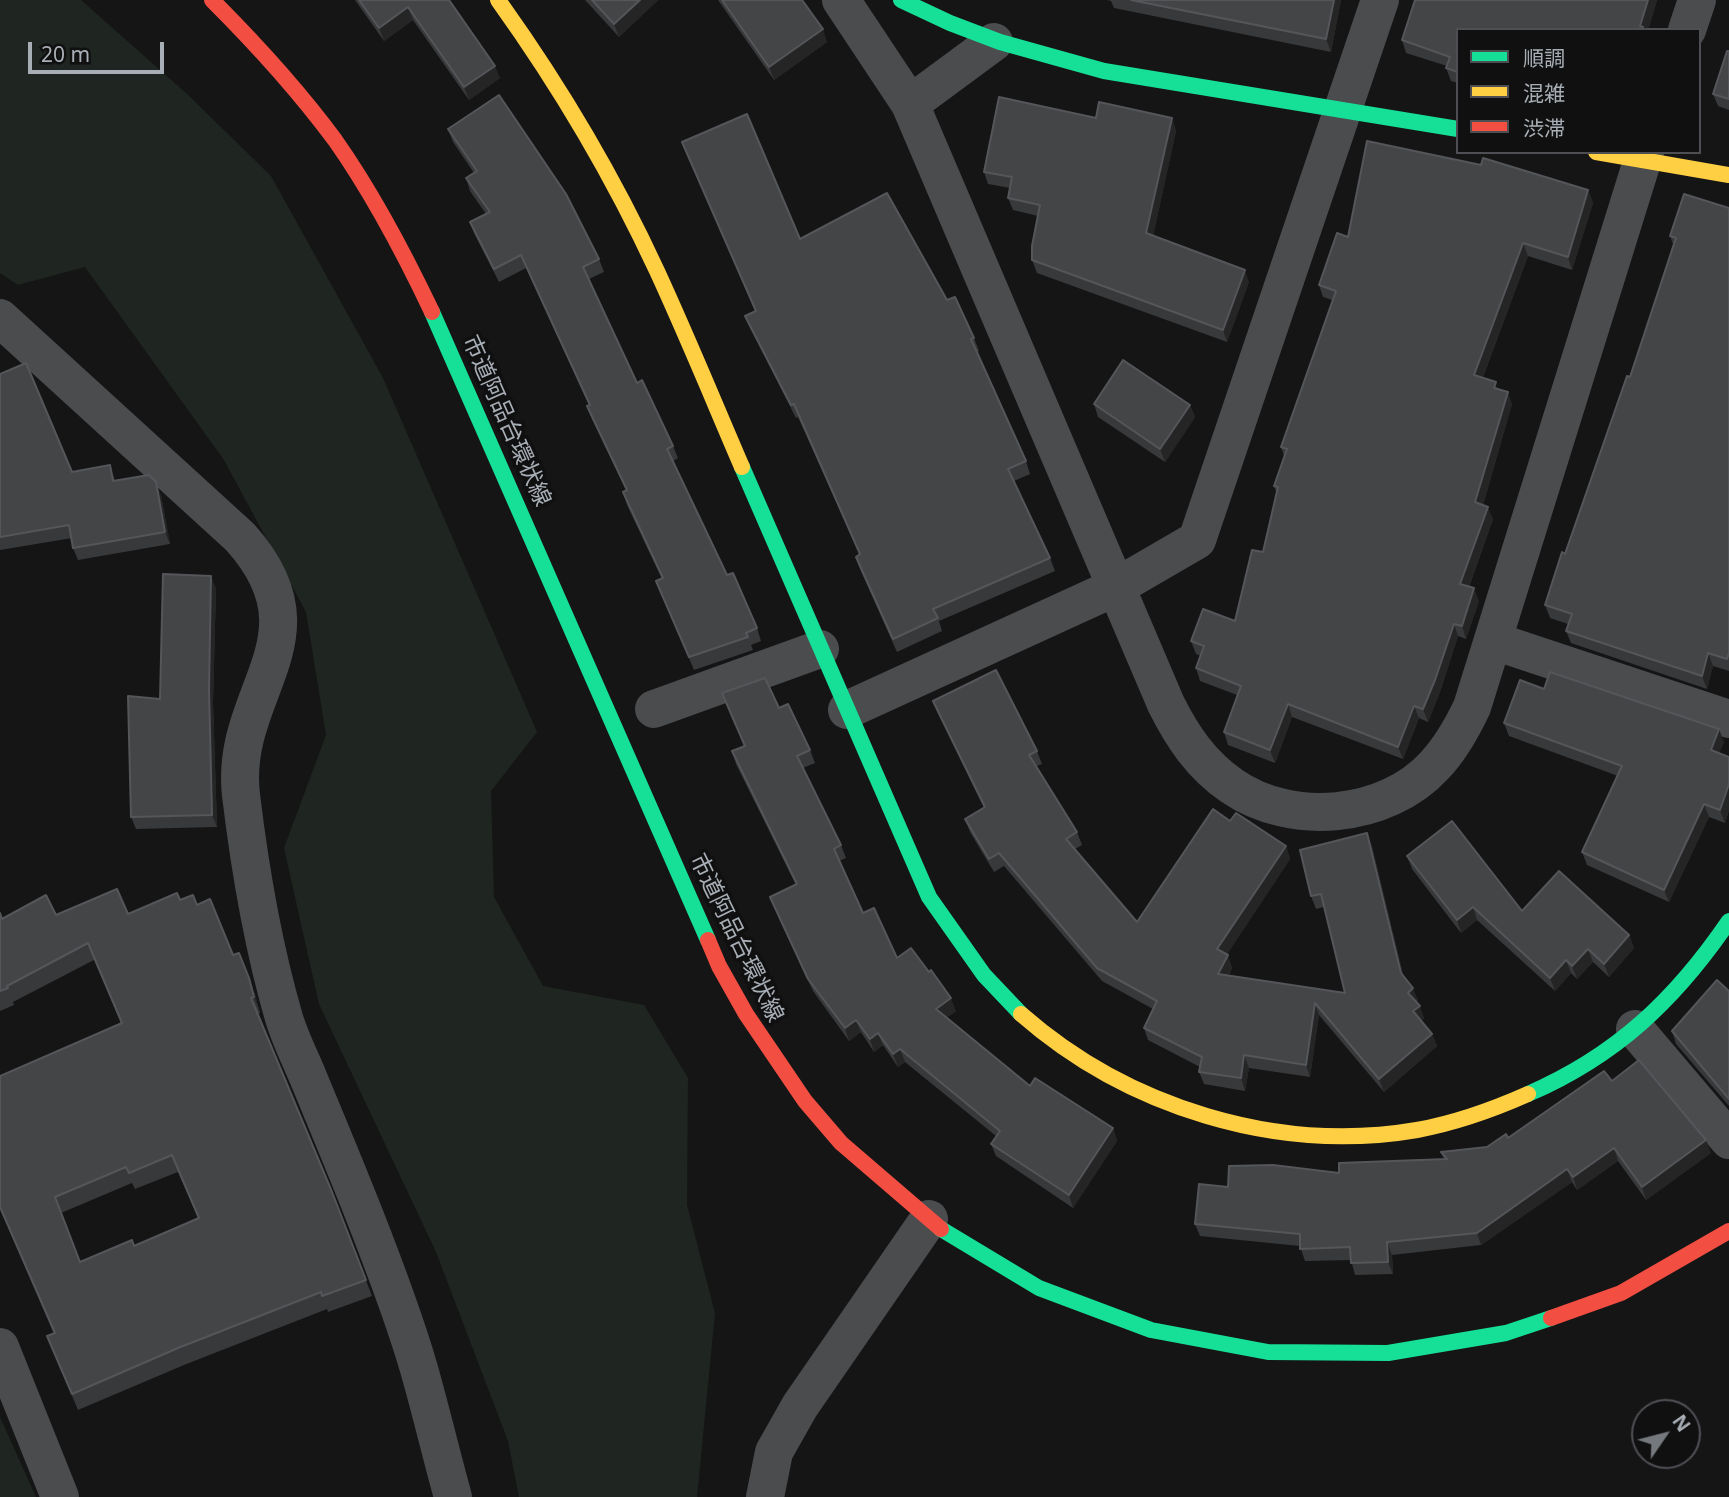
<!DOCTYPE html>
<html>
<head>
<meta charset="utf-8">
<style>
  body { margin:0 }
  #map { position:relative; width:1729px; height:1497px; overflow:hidden; background:#151516; font-family:"Noto Sans","Noto Sans JP",sans-serif }
  canvas { display:block }
  .legend { position:absolute; left:1456px; top:28px; width:245px; height:126px; box-sizing:border-box; background:#101011; border:2px solid #4d4f53; margin:0; padding:9px 12px; list-style:none; font-size:21px; color:#a8aeb5 }
  .legend li { display:flex; align-items:center; gap:14px; height:35px }
  .legend b { width:35px; border:2px solid #4d4f53 }
  .north { position:absolute; left:1631px; top:1399px; width:70px; height:70px; box-sizing:border-box; background:#101011; border:2px solid #4d4f53; border-radius:50%; rotate:55deg; font-size:19px; font-weight:700; line-height:28px; text-align:center; color:#a8aeb5 }
  .north::after { content:''; display:block; margin:auto; width:24px; height:32px; background:#75787d; clip-path:polygon(50% 0,100% 100%,50% 72%,0 100%) }
  .scale { position:absolute; left:28px; top:42px; width:136px; height:32px; box-sizing:border-box; border:4px solid #a8aeb5; border-top:0; padding-left:9px; font-size:21px; line-height:24px; white-space:nowrap; color:#a8aeb5; -webkit-text-stroke:5px #101011; paint-order:stroke }
</style>
</head>
<body>
<div id="map">
<canvas width="1729" height="1497"></canvas>
<ul class="legend">
<li><b style="height:9px;background:#16e098"></b>順調</li>
<li><b style="height:9px;background:#ffcf43"></b>混雑</li>
<li><b style="height:9px;background:#f24e42"></b>渋滞</li>
</ul>
<div class="north">N</div>
<div class="scale">20 m</div>
</div>
<script>
const c = document.querySelector('canvas').getContext('2d');
c.lineJoin = 'round';
function fillPath(path, color) { c.fillStyle = color; c.fill(path, 'evenodd'); }
function stroke(path, color, width, dash) { c.strokeStyle = color; c.lineWidth = width; c.lineCap = dash ? 'butt' : 'round'; c.setLineDash(dash || []); c.stroke(path); }
function drawText(font, color, halo, rows, align = 'center') {
  c.font = font + ' "Noto Sans","Noto Sans JP",sans-serif'; c.lineWidth = 7; c.setLineDash([]); c.textBaseline = 'middle'; c.strokeStyle = halo; c.fillStyle = color; for (const [text, x, y, turn = 0] of rows) {
    c.save(); c.translate(x, y); c.rotate((+turn || 0) * Math.PI / 180); c.textAlign = isNaN(turn) ? turn : align; if (halo) c.strokeText(text, 0, 0); c.fillText(text, 0, 0); c.restore();
  }
}
fillPath(new Path2D(`
  M0,0H81L186,93L271,176L383,378L537,732L491,791L494,897L543,986L644,1005L688,1078L687,1205L715,1313L697,1497H519L508,1441L436,1252L319,1004L284,848L326,735L306,612L224,460L85,267L18,285L0,273Z
  M0,1417L36,1497H0Z`), '#1f2520');
stroke(new Path2D(`
  M841,0L910,104L1166,704C1182,736 1201,765 1232,786C1291,827 1386,819 1435,765C1451,748 1462,728 1472,707L1645,152
  M1687,30L1697,0
  M910,104L994,42
  M0,318L240,537C331,638 229,691 241,795C250,870 263,946 284,1018C290,1038 300,1058 308,1077C327,1123 346,1168 364,1214C384,1265 404,1317 419,1369C431,1411 441,1454 453,1497
  M1494,641L1729,719
  M654,709L820,649
  M847,710L1116,587L1197,540L1380,0
  M1635,1029L1729,1140
  M0,1347L60,1497
  M765,1497L774,1452L800,1406L929,1219`), '#4a4c4e', 38);
stroke(new Path2D(`
  M901,0L950,23L1000,42L1104,71L1458,129
  M432,312L708,940
  M742,467L929,897L984,975L1021,1014
  M1528,1094C1616,1056 1675,1000 1729,921
  M941,1229L1039,1288L1151,1330L1268,1352L1388,1353L1506,1333L1551,1318`), '#16e098', 16);
stroke(new Path2D(`
  M498,0C559,85 613,176 657,271C687,336 714,402 742,467
  M1596,152L1729,175
  M1021,1014C1127,1107 1277,1154 1417,1130C1455,1123 1492,1110 1528,1094`), '#ffcf43', 16);
stroke(new Path2D(`
  M212,0C256,44 298,90 335,140C373,194 404,253 432,312
  M708,940L719,966L746,1014L805,1101L841,1143L941,1229
  M1551,1318L1621,1293L1729,1231`), '#f24e42', 16);
fillPath(new Path2D(`
  M355,0H449L500,78L469,100L413,20L384,41Z
  M585,0H658L619,37Z
  M718,0H802L827,42L774,80Z
  M1107,0H1341L1331,52L1114,8L1111,1Z
  M1415,0H1657L1648,30H1458V83L1451,81L1446,68L1447,66L1406,53L1402,40Z
  M1729,51V110L1718,106L1713,94Z
  M1096,118H1172L1176,131L1153,236L1249,282L1227,342L1037,273L1032,260L1038,216L1013,210L1008,198L1010,188L988,184L984,172Z
  M448,129L599,259L604,272L589,279L637,383L673,446L678,458L673,461L727,575L757,628L761,641L751,645L753,650L694,670L656,581L662,579L627,505L623,492L626,490L592,419L587,406L589,405L526,268L499,282L475,235L470,222L486,214L470,191L466,178L474,173L453,142Z
  M682,142L800,239L947,300L974,338L979,351L977,352L1026,461L1030,474L1014,481L1050,558L1055,571L939,621L942,631L897,652L860,569L856,557L860,555L798,417L796,418L750,328L745,316L756,311Z
  M1588,190L1593,203L1572,270L1528,256L1483,377L1499,389L1512,404L1483,505L1493,519L1469,587L1479,601L1466,639L1458,636L1440,692L1428,722L1419,718L1403,759L1292,717L1275,763L1228,745L1224,732L1237,695L1200,681L1196,668L1201,656L1196,654L1191,641L1235,621L1263,552L1277,494L1274,486L1284,456L1281,447L1332,300L1323,297L1319,285L1348,237Z
  M1729,208V671L1713,666L1707,689L1571,643L1566,631L1568,624L1550,618L1545,605L1630,377L1673,244L1670,236Z
  M0,374L72,472L110,465L115,481L161,495L170,544L78,560L73,548L72,538L0,550Z
  M1094,404L1190,405L1195,417L1165,462L1098,417Z
  M216,588L213,702L217,827L136,829L131,817L160,699Z
  M1544,689L1724,742L1719,753L1729,757V810L1725,823L1709,817L1669,902L1587,865L1582,852L1618,776L1509,736L1504,723Z
  M722,693L779,708L810,750L815,763L803,768L841,845L846,858L839,861L863,913L897,958L956,1011L946,1018L1030,1086L1113,1128L1117,1141L1073,1208L996,1156L991,1144L996,1136L905,1062L898,1067L883,1045L874,1052L861,1032L849,1041L813,991L775,909L770,897L796,885L736,764L732,751L744,746Z
  M933,701L1037,751L1042,764L1037,766L1077,832L1082,845L1075,849L1137,922L1230,821L1286,846L1290,859L1227,954L1232,968L1229,975L1345,993L1324,907L1316,909L1311,896L1372,846L1403,975L1418,1000L1416,1002L1424,1018L1421,1021L1432,1034L1437,1046L1384,1092L1319,1015L1310,1077L1249,1068L1245,1091L1204,1084L1199,1072L1200,1067L1148,1040L1144,1028L1153,1009L1102,981L1004,866L994,872L970,832L965,819L984,808L938,714Z
  M1407,856L1522,911L1629,935L1634,948L1609,977L1593,962L1577,979L1571,973L1555,991L1477,920L1461,933L1412,869Z
  M180,900L197,905L233,955L255,994L260,1013L258,1014L332,1192L372,1296L328,1312L327,1309L184,1365L78,1410L47,1336L54,1334L0,1209V1076L121,1023L94,960L13,1002L14,1005L0,1011V913L2,919L56,915L128,914ZM178,1172L198,1218L134,1246L80,1262L61,1213L132,1183L135,1189Z
  M1729,991V1106L1676,1044L1672,1031Z
  M1612,1081L1711,1153L1646,1200L1618,1161L1577,1190L1572,1182L1481,1245L1392,1255L1393,1274L1355,1275L1351,1260L1305,1261L1300,1246L1200,1236L1195,1224L1228,1187L1444,1159L1441,1152L1487,1147L1508,1138Z`), '#38393a');
fillPath(new Path2D(`
  M640,0H658L619,37L614,24Z
  M1334,0H1341L1331,52L1326,39Z
  M1648,0H1657L1648,30H1642L1640,26Z
  M408,7L413,20L384,41L379,28Z
  M823,29L827,42L774,80L769,67Z
  M495,66L500,78L469,100L464,87Z
  M1172,118L1176,131L1151,246L1146,233Z
  M1588,190L1593,203L1572,270L1568,257Z
  M1523,243L1528,256L1479,387L1474,375Z
  M1245,270L1249,282L1227,342L1223,330Z
  M1508,392L1512,404L1480,515L1475,502Z
  M1190,405L1195,417L1165,462L1160,449Z
  M156,482L161,495L170,544L165,532Z
  M1488,507L1493,519L1465,597L1460,584Z
  M211,576L216,588L213,702L217,827L212,815L209,689Z
  M1474,588L1479,601L1466,639L1462,626Z
  M1454,624L1458,636L1440,692L1428,722L1423,709Z
  M1708,653L1713,666L1707,689L1702,676Z
  M1288,704L1292,717L1275,763L1270,750Z
  M1414,706L1419,718L1403,759L1398,747Z
  M1719,729L1724,742L1715,763L1711,750Z
  M1729,784V810L1725,823L1720,810Z
  M1704,804L1709,817L1669,902L1664,890Z
  M1367,833L1372,846L1406,985L1401,973Z
  M1286,846L1290,859L1222,962L1217,949Z
  M1473,907L1477,920L1461,933L1457,920Z
  M1629,935L1634,948L1609,977L1604,964Z
  M1588,949L1593,962L1577,979L1572,966Z
  M1228,955L1232,968L1223,986L1218,974Z
  M1566,960L1571,973L1555,991L1550,978Z
  M249,978L255,994L260,1013L254,997Z
  M1413,988L1418,1000L1412,1005L1408,993Z
  M951,998L956,1011L941,1022L936,1009Z
  M1315,1003L1319,1015L1310,1077L1306,1065Z
  M1420,1006L1424,1018L1418,1024L1413,1011Z
  M856,1020L861,1032L849,1041L845,1028Z
  M878,1033L883,1045L874,1052L870,1039Z
  M1432,1034L1437,1046L1384,1092L1379,1079Z
  M900,1049L905,1062L898,1067L893,1054Z
  M1244,1055L1249,1068L1245,1091L1241,1078Z
  M1113,1128L1117,1141L1073,1208L1069,1195Z
  M1706,1140L1711,1153L1646,1200L1642,1187Z
  M1614,1148L1618,1161L1577,1190L1573,1177Z
  M1567,1169L1572,1182L1481,1245L1477,1233Z
  M1387,1242L1392,1255L1393,1274L1388,1262Z`), '#252526');
const building = new Path2D(`
  M359,0H449L495,66L464,87L408,7L379,28Z
  M592,0H640L614,24Z
  M722,0H802L823,29L769,67Z
  M1131,0H1334L1326,39Z
  M1415,0H1648L1640,26L1643,27L1642,30H1458V72L1446,68L1450,57L1402,40Z
  M1727,51H1729V99L1713,94Z
  M499,95L566,194L599,259L583,267L637,383L642,380L673,446L667,449L727,575L733,573L757,628L746,633L748,637L689,657L656,581L663,578L623,492L627,490L587,406L590,405L521,255L494,269L470,222L490,212L466,178L477,171L448,129Z
  M999,97L1096,118L1099,102L1172,118L1146,233L1245,270L1223,330L1032,260V246L1040,205L1008,198L1012,177L984,172Z
  M747,114L800,239L887,193L947,300L955,297L974,338L971,339L1026,461L1008,469L1050,558L933,609L938,618L893,639L856,557L860,554L794,404L791,405L745,316L756,311L682,142Z
  M1367,141L1481,165L1483,158L1588,190L1568,257L1523,243L1474,375L1496,382L1494,388L1508,392L1475,502L1488,507L1460,584L1474,588L1462,626L1454,624L1435,680L1423,709L1414,706L1398,747L1288,704L1270,750L1224,732L1241,686L1196,668L1204,646L1191,641L1203,609L1235,621L1252,550L1263,552L1278,487L1274,486L1287,449L1281,447L1336,291L1319,285L1337,233L1348,237Z
  M1684,194L1729,208V653L1727,659L1708,653L1702,676L1566,631L1572,614L1545,605L1562,552L1565,554L1627,376L1630,377L1676,238L1670,236Z
  M1123,360L1190,405L1160,449L1094,404Z
  M26,363L72,472L110,465L113,481L149,475L156,482L165,532L73,548L69,525L0,537V374Z
  M163,574L211,576L209,689L212,815L131,817L128,696L160,699Z
  M996,670L1037,751L1029,755L1077,832L1066,839L1137,922L1213,809L1230,821L1236,813L1286,846L1217,949L1228,955L1218,974L1345,993L1321,894L1311,896L1300,850L1367,833L1401,973L1413,988L1408,993L1420,1006L1413,1011L1432,1034L1379,1079L1315,1003L1306,1065L1244,1055L1241,1078L1199,1072L1202,1057L1144,1028L1157,1001L1097,968L999,853L989,859L965,819L985,807L933,701Z
  M1550,672L1719,729L1711,750L1729,757V784L1720,810L1704,804L1664,890L1582,852L1622,766L1504,723L1520,680L1544,689Z
  M765,678L779,708L788,704L810,750L797,756L841,845L834,849L863,913L874,908L897,958L911,948L929,972L931,970L951,998L936,1009L1030,1086L1035,1078L1113,1128L1069,1195L991,1144L1000,1131L900,1049L893,1054L878,1033L870,1039L856,1020L845,1028L808,979L770,897L797,884L732,751L745,746L722,693Z
  M1452,821L1522,911L1559,871L1629,935L1604,964L1588,949L1572,966L1566,960L1550,978L1473,907L1457,920L1407,856Z
  M117,889L128,914L177,893L180,900L193,895L197,905L210,899L233,955L239,953L249,978L254,997L251,998L332,1192L366,1280L322,1296L321,1292L178,1348L72,1394L47,1336L55,1333L0,1207V1076L122,1023L88,943L7,986L8,988L0,991V913L2,919L46,895L56,915ZM172,1155L199,1218L134,1246L132,1240L80,1262L55,1197L126,1167L129,1173Z
  M1717,980L1729,991V1099L1672,1031Z
  M1639,1060L1706,1140L1642,1187L1614,1148L1573,1177L1567,1169L1477,1233L1387,1242L1388,1262L1351,1263L1350,1247L1300,1249V1234L1195,1224L1199,1184L1228,1187L1229,1166L1273,1165L1339,1173V1163L1447,1159L1441,1152L1487,1147L1506,1134L1508,1138L1604,1071L1612,1081Z`);
fillPath(building, '#444547');
stroke(building, '#545659', 2);
drawText('23px', '#a8aeb5', '#101011', [
  ["市道阿品台環状線",506,421,66],
  ["市道阿品台環状線",736,938,64]
]);
</script>
</body>
</html>
